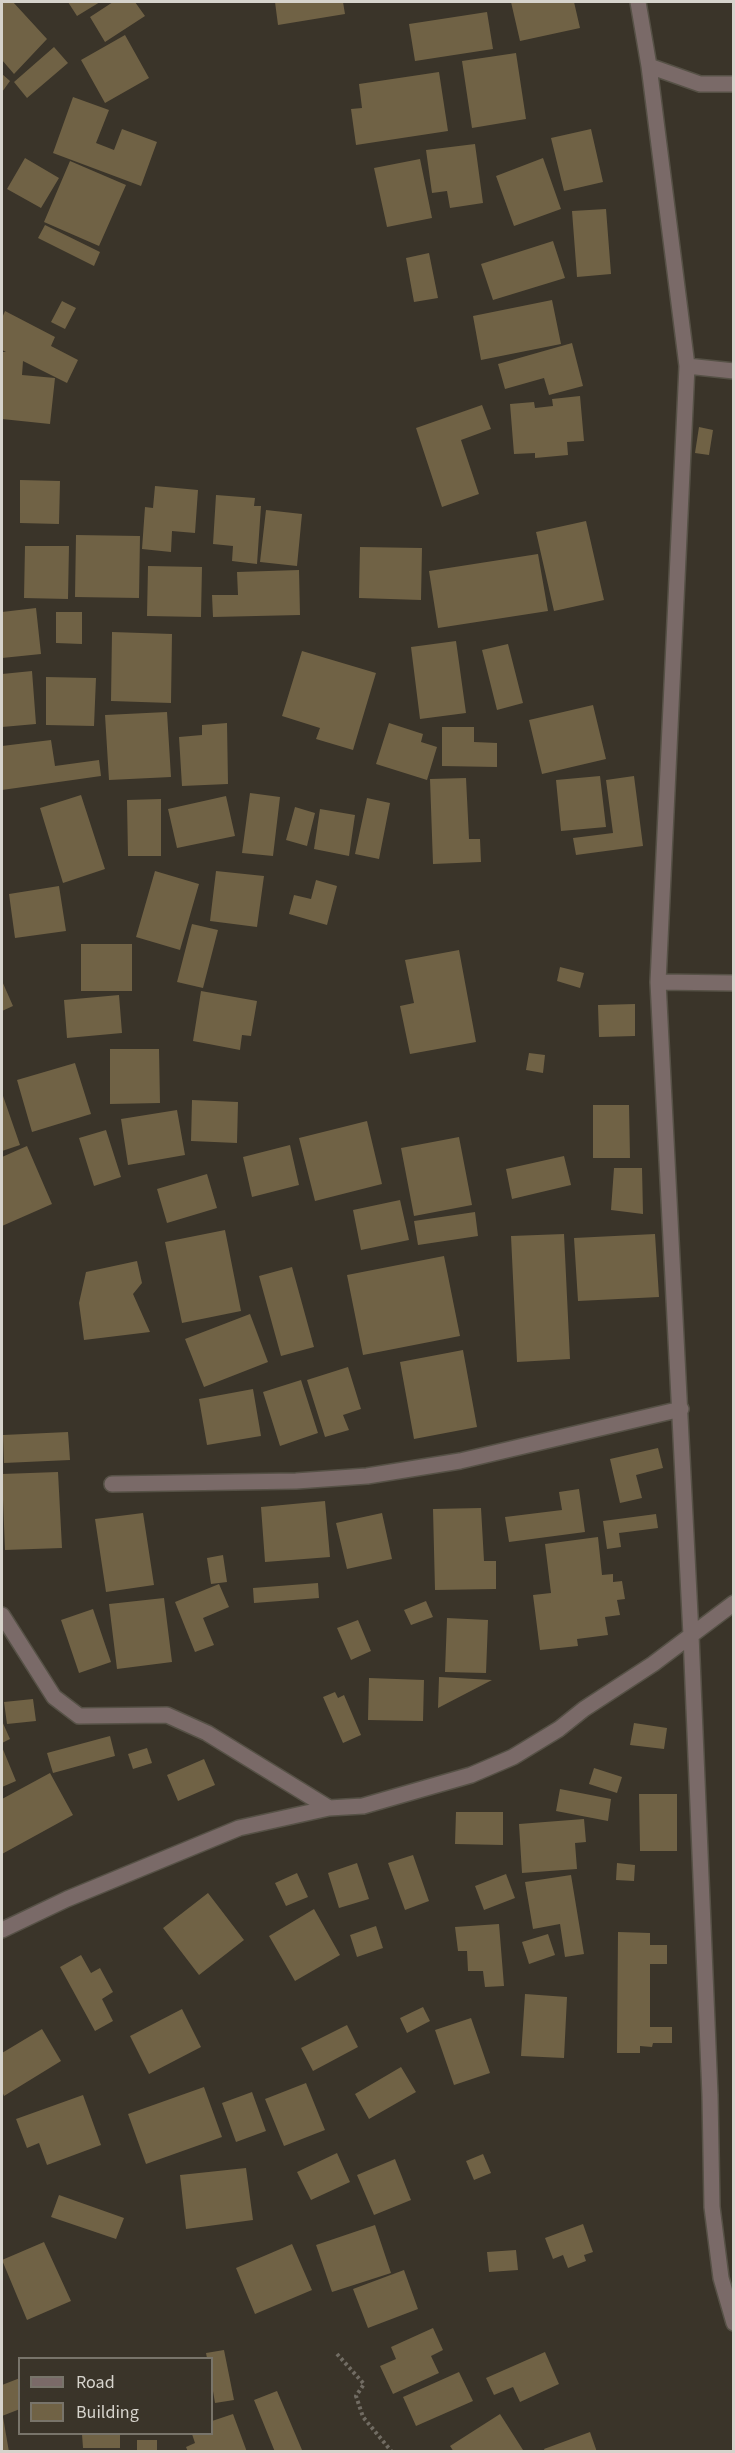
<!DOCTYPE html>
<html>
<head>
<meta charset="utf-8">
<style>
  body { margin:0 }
  #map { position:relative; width:735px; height:2453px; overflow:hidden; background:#3a3429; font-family:"Source Sans 3",sans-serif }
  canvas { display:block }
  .frame { position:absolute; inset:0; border:3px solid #d6d3cc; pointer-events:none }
  .legend { position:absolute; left:18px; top:2357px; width:195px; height:78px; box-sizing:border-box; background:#3a3429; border:2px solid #78746a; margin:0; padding:8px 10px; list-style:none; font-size:18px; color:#d6d3cc }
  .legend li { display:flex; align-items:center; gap:12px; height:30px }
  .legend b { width:30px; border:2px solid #78746a }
</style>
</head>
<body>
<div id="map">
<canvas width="735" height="2453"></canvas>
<div class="frame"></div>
<ul class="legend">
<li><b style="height:8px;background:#7a6a68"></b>Road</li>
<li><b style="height:16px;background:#706245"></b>Building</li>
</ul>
</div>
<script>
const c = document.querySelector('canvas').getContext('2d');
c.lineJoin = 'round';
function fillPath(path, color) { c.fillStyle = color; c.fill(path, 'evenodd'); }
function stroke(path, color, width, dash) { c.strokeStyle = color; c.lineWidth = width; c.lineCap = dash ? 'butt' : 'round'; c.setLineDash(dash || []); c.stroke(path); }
fillPath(new Path2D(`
  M4,2H13L47,39L14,74L2,60V4Z
  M68,2H100L77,16Z
  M113,2H135L145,16L105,42L90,17Z
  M275,2H343L345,14L278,25Z
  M511,2H574L580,28L520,41Z
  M487,12L493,49L415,61L409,24Z
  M125,35L149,78L105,103L81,60Z
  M54,47L68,63L27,98L14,82Z
  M516,53L526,119L472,128L462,61Z
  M439,72L448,131L356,145L351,109L362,108L359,84Z
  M2,74L10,81L2,92Z
  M73,97L109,110L96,143L114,150L122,129L157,142L141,186L53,153Z
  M591,129L603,182L564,191L551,138Z
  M475,144L483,203L450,208L447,191L432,193L426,150Z
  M25,158L59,178L41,208L7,189Z
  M543,158L561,209L514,226L496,176Z
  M420,159L432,218L387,227L374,168Z
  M70,161L126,185L99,246L44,222Z
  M606,209L611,274L577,277L572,211Z
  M45,225L100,252L94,266L38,238Z
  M553,241L565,278L493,300L481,264Z
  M429,253L438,298L414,302L406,258Z
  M552,300L561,344L481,360L473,316Z
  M62,301L76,308L65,329L51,322Z
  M5,311L55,337L51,346L78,360L67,383L23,361L22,375L55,378L50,424L2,419V352H6L2,350V318Z
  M572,343L583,386L549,395L544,378L505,389L498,364Z
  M580,396L584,441L567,442L568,455L535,458V453L514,454L510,404L534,402L535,408L553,406L552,399Z
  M482,405L491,429L461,440L479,494L442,507L416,428Z
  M699,427L713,430L709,455L695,453Z
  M20,480L60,481L59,524L20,523Z
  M155,486L198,490L195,533L172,531L171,552L142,549L145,507L153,508Z
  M216,495L255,498L254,506H261L257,564L232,561L233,546L213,544Z
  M266,510L302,514L297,566L260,562Z
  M586,521L604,600L554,611L536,532Z
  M76,535L140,536L139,598L75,597Z
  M25,546H69L68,599L24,598Z
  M360,547L422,548L421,600L359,598Z
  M538,554L548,611L438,628L429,571Z
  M148,566L202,567L201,617L147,616Z
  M299,570L300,615L213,617L212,595H238L237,572Z
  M36,608L41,654L2,658V612Z
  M56,612H82V644L56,643Z
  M112,632L172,634L171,703L111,701Z
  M456,641L466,713L420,719L411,647Z
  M508,644L523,703L497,710L482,650Z
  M302,651L376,673L353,750L316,739L320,728L282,716Z
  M32,671L36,724L2,727V674Z
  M46,677L96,678L94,726L46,725Z
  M593,705L606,759L542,774L529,720Z
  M167,712L171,777L109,780L105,715Z
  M227,723L228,784L182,786L179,737L202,735V725Z
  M389,723L423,734L421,742L437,747L427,780L376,764Z
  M442,727H474V742L497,743V767L442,766Z
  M51,740L55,766L99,760L101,776L2,790V746Z
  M600,776L606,827L561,831L556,780Z
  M634,776L643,846L576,855L573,838L613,833L606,780Z
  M466,778L469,839H480L481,862L433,864L430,779Z
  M250,793L280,797L273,856L242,853Z
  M81,795L105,869L63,883L40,808Z
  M226,796L235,836L177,848L168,809Z
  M367,798L390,803L379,859L355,854Z
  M161,799V856H128L127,800Z
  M295,807L315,813L307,846L286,840Z
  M320,809L355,815L349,856L314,849Z
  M155,871L199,884L180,950L136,937Z
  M216,871L264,876L257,927L210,921Z
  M316,880L337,886L327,925L289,914L294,895L311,899Z
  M59,886L66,931L15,938L9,894Z
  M192,924L218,930L203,988L177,982Z
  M81,944H132V991H81Z
  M459,950L476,1042L410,1054L400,1006L414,1003L405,960Z
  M560,967L584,973L580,988L557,981Z
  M2,981L13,1006L2,1011Z
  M201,991L257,1001L251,1036L242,1035L240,1050L193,1041Z
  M119,995L122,1033L67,1038L64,1000Z
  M635,1004V1036L599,1037L598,1005Z
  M110,1049H159L160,1103L110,1104Z
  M529,1053L545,1055L543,1073L526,1070Z
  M75,1063L91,1114L32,1132L17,1080Z
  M2,1093L20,1145L2,1151Z
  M192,1100L238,1102L237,1143L191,1141Z
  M593,1105H629L630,1158H593Z
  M177,1110L185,1155L128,1165L121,1119Z
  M367,1121L382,1184L315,1201L299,1138Z
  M106,1130L121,1177L94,1186L79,1138Z
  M459,1137L472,1205L414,1216L401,1148Z
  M290,1145L299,1185L252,1197L243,1157Z
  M27,1146L52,1204L2,1226V1157Z
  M564,1156L571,1185L512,1199L506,1169Z
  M614,1168H642L643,1214L611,1210Z
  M207,1174L217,1208L167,1223L157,1189Z
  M400,1200L409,1240L361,1250L353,1210Z
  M475,1212L478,1236L418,1245L414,1221Z
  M225,1230L241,1311L182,1323L165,1242Z
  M564,1234L570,1359L517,1362L511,1236Z
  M655,1234L659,1297L578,1301L574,1238Z
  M444,1256L460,1336L363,1355L347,1275Z
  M137,1261L142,1283L133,1294L150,1332L84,1340L79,1303L86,1272Z
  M292,1267L314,1347L281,1356L259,1276Z
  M250,1314L268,1362L204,1387L185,1339Z
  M463,1350L477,1427L414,1439L400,1362Z
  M348,1367L361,1409L343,1415L349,1430L325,1437L307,1380Z
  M301,1380L318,1433L280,1446L263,1392Z
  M253,1389L261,1436L207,1445L199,1399Z
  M68,1432L70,1460L4,1463L3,1435Z
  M658,1448L663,1468L636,1475L642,1498L620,1503L610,1459Z
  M58,1472L62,1548L5,1550L2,1474Z
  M579,1489L585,1532L509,1542L505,1517L562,1510L559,1492Z
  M325,1501L330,1557L265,1562L261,1507Z
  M481,1508L484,1561H496V1589L435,1590L433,1509Z
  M143,1513L154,1585L106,1592L95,1519Z
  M382,1513L392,1559L347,1569L336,1523Z
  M656,1514L658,1528L619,1533L621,1547L607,1549L603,1521Z
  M598,1537L602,1575L613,1574V1582L622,1581L625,1599L617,1600L620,1615L605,1617L608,1635L577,1639L578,1646L540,1650L533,1595L551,1593L545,1544Z
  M223,1555L227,1582L211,1584L207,1558Z
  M318,1583L319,1598L254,1603L253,1588Z
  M219,1584L229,1607L203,1618L214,1645L195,1652L175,1602Z
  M164,1598L172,1662L117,1669L109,1604Z
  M426,1601L433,1617L411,1625L404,1610Z
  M93,1609L111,1662L79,1673L61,1620Z
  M447,1618L488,1620L486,1673L445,1672Z
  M358,1620L371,1651L351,1660L337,1628Z
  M439,1677L492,1680L438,1708Z
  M369,1678L424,1680L423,1721L368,1720Z
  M335,1692L338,1698L344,1695L361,1735L343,1743L323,1697Z
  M33,1699L36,1721L7,1724L4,1702Z
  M2,1721L10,1739L2,1743Z
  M634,1723L667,1728L664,1749L630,1745Z
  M110,1736L115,1756L53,1773L47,1753Z
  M2,1747L16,1781L2,1787Z
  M147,1748L152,1763L133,1769L128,1754Z
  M204,1759L215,1785L178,1801L167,1775Z
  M594,1768L622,1777L617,1793L589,1784Z
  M50,1773L73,1815L2,1854V1799Z
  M560,1789L611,1799L608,1821L556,1811Z
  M639,1794H677V1851H640Z
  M456,1812H503V1845L455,1844Z
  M584,1819L586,1842L575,1843L577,1869L522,1873L519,1824Z
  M413,1855L429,1901L405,1910L388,1863Z
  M357,1863L369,1899L339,1908L328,1873Z
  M617,1863L635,1865L634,1881L616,1880Z
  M297,1873L308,1897L286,1906L275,1883Z
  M506,1874L515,1898L484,1910L475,1886Z
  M571,1875L584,1954L565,1957L560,1924L533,1929L525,1882Z
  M208,1893L244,1940L199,1975L163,1928Z
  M314,1909L340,1955L295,1981L269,1936Z
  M499,1924L504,1986L485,1987L483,1971H468L467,1951H458L455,1927Z
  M376,1926L383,1948L357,1957L350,1935Z
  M618,1932L650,1933V1945H667V1964H650V2027H672V2043H653L652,2047L640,2046V2053H617Z
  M548,1934L555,1955L529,1964L522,1942Z
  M81,1955L91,1973L100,1968L113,1992L102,1999L113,2021L95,2031L60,1967Z
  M525,1994L567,1997L564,2058L521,2056Z
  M423,2007L430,2021L407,2033L400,2018Z
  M182,2009L201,2047L149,2074L130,2036Z
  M471,2018L490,2073L454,2085L435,2030Z
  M347,2025L358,2047L313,2071L301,2048Z
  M42,2029L61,2061L4,2096L2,2091V2053Z
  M401,2067L416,2092L369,2119L355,2094Z
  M306,2083L325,2130L284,2146L265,2099Z
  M204,2087L222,2137L146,2164L128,2114Z
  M252,2092L266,2131L236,2142L222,2103Z
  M83,2095L101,2145L47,2165L39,2143L27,2148L16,2119Z
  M337,2153L350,2182L311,2200L297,2172Z
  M483,2154L491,2173L474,2180L466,2161Z
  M395,2159L411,2200L374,2215L357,2175Z
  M246,2168L253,2220L186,2229L180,2175Z
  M59,2195L124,2218L116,2239L51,2217Z
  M583,2224L593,2252L584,2255L586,2261L568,2268L563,2255L553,2259L545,2238Z
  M375,2225L391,2273L332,2292L316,2245Z
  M44,2242L71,2301L27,2320L2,2260Z
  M292,2244L312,2290L255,2314L236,2268Z
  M516,2250L518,2270L489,2272L487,2252Z
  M404,2270L418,2309L368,2328L353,2289Z
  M433,2328L443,2350L431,2356L439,2373L393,2394L380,2366L396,2359L391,2347Z
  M224,2350L234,2400L215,2403L212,2385V2358H207L206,2353Z
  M545,2352L559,2384L520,2402L513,2387L494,2395L486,2378Z
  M459,2372L473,2401L416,2426L403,2397Z
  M20,2378V2409L2,2416V2385Z
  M277,2391L302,2450L298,2452H275L254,2400Z
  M233,2414L247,2452H188L186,2447L195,2443L192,2434H212V2421Z
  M500,2414L523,2450L520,2452H454L450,2446Z
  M2,2417H3L9,2452H2Z
  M590,2432L597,2452H545L544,2449Z
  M82,2434H120V2448H83Z
  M137,2440H157V2452H137Z`), '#706245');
const minor = new Path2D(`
  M638,2L649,66L687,366L658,982L691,1635L710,2095L712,2207L721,2278L734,2323
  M649,66L700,84H734
  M687,366L734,371
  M658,982L734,983
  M112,1484L296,1481L367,1476L460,1461L681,1409
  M2,1615L54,1697L79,1716L167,1715L207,1733L329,1808
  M2,1930L67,1899L239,1828L329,1808L363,1806L471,1775L513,1757L559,1729L584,1709L653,1664L734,1603`);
stroke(minor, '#565146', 18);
stroke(new Path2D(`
  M337,2354L364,2384L356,2396L363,2417L392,2452`), '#716c63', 4, [3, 3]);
stroke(minor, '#7a6a68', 15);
</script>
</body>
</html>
